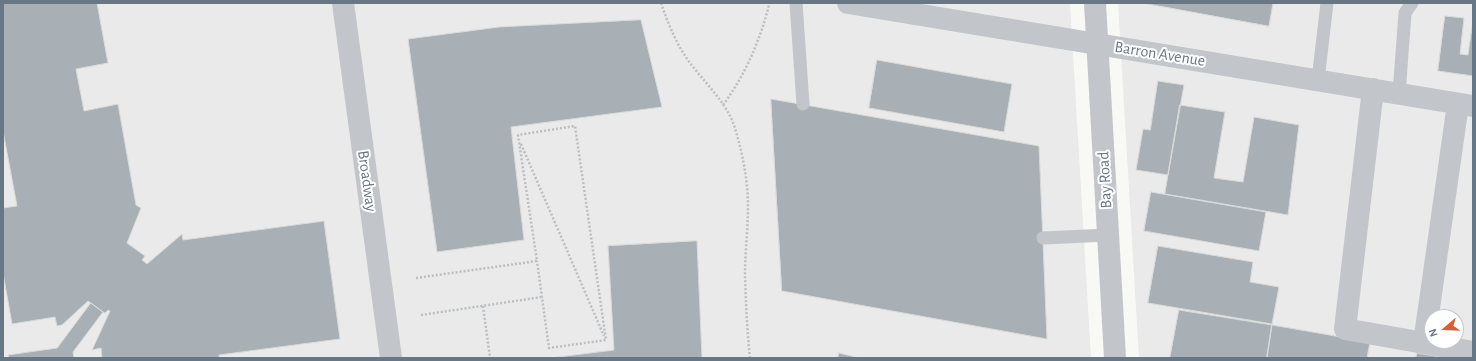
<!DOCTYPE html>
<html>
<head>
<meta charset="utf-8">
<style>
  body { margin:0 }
  #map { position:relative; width:1476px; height:361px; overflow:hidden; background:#f8f8f5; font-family:"Alegreya Sans",sans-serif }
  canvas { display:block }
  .frame { position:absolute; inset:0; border:4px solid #687785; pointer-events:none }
  .north { position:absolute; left:1424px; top:309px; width:40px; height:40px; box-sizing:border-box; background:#fff; border:1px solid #c3c9ce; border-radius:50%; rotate:251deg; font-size:11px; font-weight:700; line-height:16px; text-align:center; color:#687785 }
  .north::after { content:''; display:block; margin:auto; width:14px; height:18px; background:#db5e32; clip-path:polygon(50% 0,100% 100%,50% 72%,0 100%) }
</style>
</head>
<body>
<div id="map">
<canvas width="1476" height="361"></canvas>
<div class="frame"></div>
<div class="north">N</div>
</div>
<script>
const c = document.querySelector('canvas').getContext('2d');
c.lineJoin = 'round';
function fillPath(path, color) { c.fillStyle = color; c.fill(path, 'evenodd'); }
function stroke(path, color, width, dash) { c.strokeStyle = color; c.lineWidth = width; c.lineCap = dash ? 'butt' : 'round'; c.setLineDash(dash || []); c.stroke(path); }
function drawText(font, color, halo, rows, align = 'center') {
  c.font = font + ' "Alegreya Sans",sans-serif'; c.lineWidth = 4; c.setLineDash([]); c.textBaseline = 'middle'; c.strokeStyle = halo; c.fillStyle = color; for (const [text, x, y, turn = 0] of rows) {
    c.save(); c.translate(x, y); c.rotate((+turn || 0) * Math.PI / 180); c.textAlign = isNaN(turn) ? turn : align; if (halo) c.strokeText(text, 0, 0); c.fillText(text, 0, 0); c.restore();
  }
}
fillPath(new Path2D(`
  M3,3H1070L1091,358H3Z
  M1118,3H1473V358H1139ZM1432,317H1456V341H1432Z`), '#e9eae9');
const building = new Path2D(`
  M3,3H97L108,63L76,69L84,111L118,104L136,205L141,208L127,243L145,256L142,260L147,264L182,234L183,240L324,221L340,339L219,355V358H102L101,348L92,350L110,311L108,310L105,313L103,312L88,301L62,325L57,326L55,317L12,324L3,273V208L17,206L3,131Z
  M1143,3H1273L1269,26Z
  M1445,16L1464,18L1460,54L1468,55L1473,20V76L1438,71Z
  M641,20L662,107L511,127L524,240L437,252L408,39L499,27Z
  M877,60L1012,84L1004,132L869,108Z
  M1158,81L1184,85L1168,175L1136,170L1143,129L1150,130Z
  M771,99L1039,146L1047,339L782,291Z
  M1180,105L1225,112L1214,178L1243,182L1254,117L1299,125L1288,215L1165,194Z
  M1151,192L1266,212L1259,251L1144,231Z
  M697,241L702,358H550L614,350L608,246Z
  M1158,246L1253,262L1250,282L1279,287L1272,324L1148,303Z
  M91,303L103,312L73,352L74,358H9L8,355L57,348Z
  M1179,310L1272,325L1267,358H1170Z
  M1272,325L1370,342L1367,358H1267Z
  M839,353L859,358H838Z
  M1417,353L1440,357V358H1416Z`);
fillPath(building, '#a8b0b6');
stroke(building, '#dadad8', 1);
stroke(new Path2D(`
  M661,3C668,24 677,45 690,63C705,83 725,101 734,125C742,151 748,179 748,206C748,229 745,253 745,276C746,303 747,331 750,358
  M723,105C745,75 760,41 769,5
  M521,144L604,336
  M416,278L537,261L518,135L575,126L606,340L549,348L537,261
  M483,306L490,358
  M421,315L542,297`), '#bcbec1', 2.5, [2, 2]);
stroke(new Path2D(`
  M796,3L803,104
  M1318,80L1327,3
  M1399,94L1405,13L1412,3
  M1043,238L1108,235`), '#c2c5c9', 13);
stroke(new Path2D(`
  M848,3L1473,106
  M1373,89L1345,329L1424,343
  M1458,104L1424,343L1473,352`), '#c2c5c9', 22);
stroke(new Path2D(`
  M343,3L391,358
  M1095,3L1115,358`), '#c2c5c9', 22);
drawText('16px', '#687785', '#fff', [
  ["Barron Avenue",1160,54,9],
  ["Bay Road",1105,180,-93],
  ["Broadway",367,181,82]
]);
</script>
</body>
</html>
